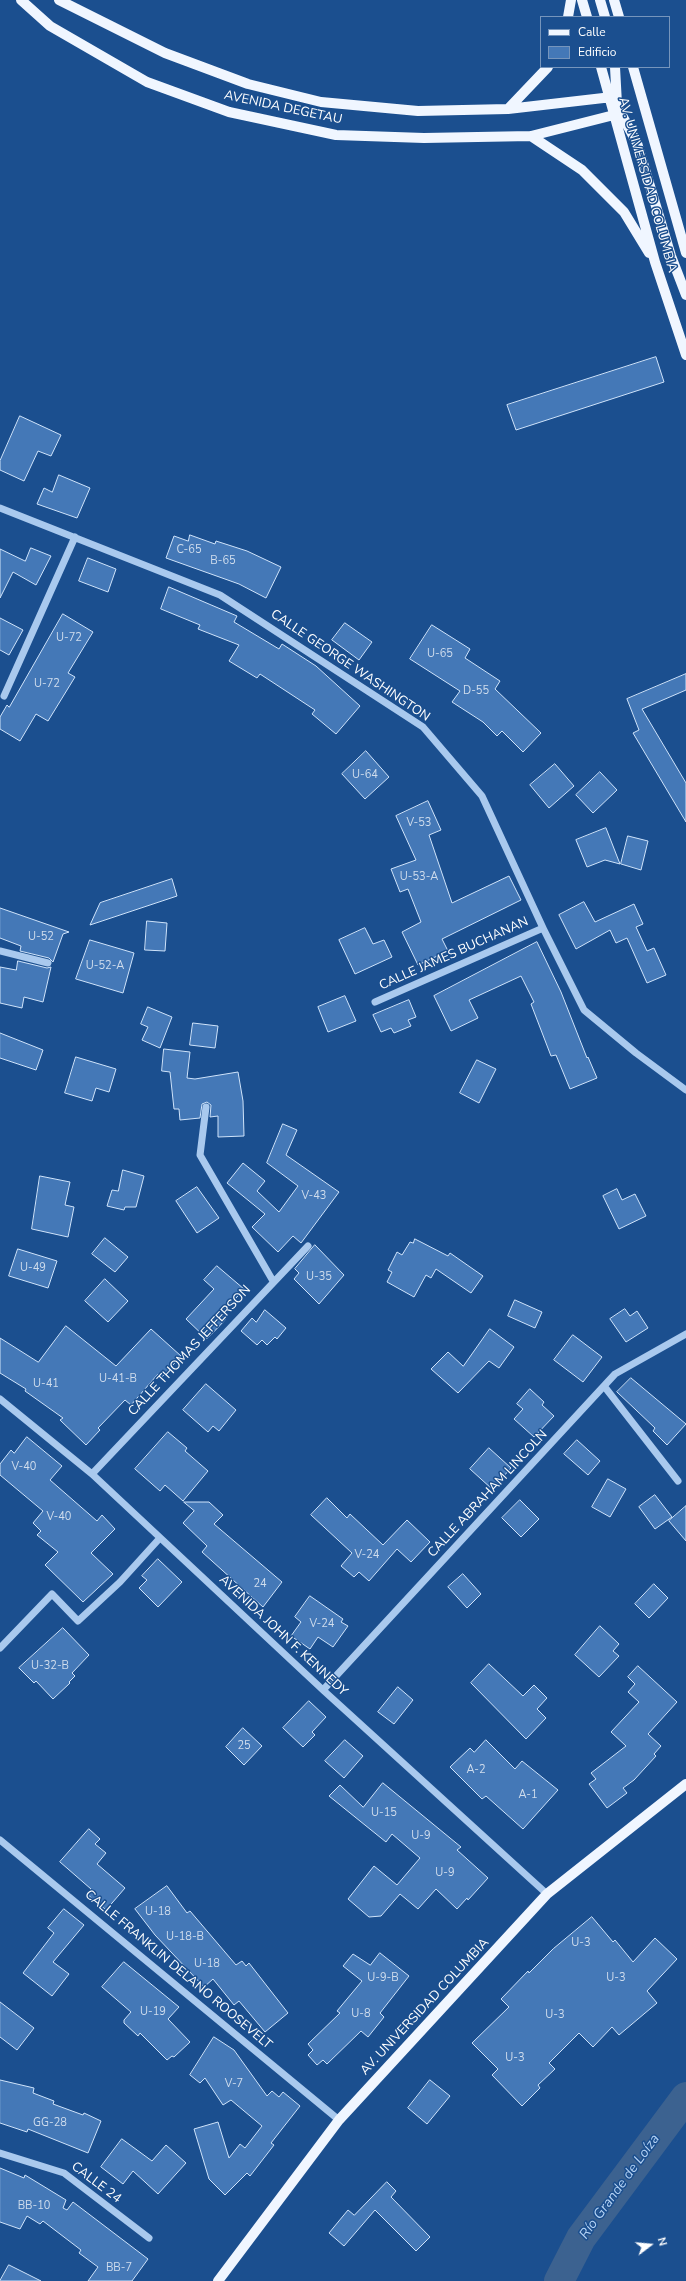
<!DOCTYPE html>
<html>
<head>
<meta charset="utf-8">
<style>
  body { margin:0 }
  #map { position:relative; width:686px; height:2281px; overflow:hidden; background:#1b4f8f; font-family:"Nunito Sans",sans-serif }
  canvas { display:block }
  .legend { position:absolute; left:540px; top:16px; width:130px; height:52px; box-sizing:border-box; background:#1b4f8f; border:1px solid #7695bc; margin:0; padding:5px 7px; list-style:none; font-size:12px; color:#fff }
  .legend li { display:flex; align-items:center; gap:8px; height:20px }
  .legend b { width:20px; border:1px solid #7695bc }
  .north { position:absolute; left:630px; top:2225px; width:40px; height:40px; -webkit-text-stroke:3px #1b4f8f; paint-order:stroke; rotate:74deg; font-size:11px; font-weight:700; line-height:16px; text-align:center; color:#fff }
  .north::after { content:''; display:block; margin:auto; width:14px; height:18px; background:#fff; clip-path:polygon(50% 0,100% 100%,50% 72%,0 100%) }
</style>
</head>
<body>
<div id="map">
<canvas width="686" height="2281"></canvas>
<ul class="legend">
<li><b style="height:5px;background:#f0f6ff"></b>Calle</li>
<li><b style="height:11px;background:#4478b7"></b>Edificio</li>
</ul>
<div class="north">N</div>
</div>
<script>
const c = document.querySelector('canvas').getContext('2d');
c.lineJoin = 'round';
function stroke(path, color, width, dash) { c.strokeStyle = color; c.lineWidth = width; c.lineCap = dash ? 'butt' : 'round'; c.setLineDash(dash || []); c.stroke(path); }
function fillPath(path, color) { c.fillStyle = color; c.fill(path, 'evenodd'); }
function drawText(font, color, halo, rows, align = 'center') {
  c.font = font + ' "Nunito Sans",sans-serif'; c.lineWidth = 3; c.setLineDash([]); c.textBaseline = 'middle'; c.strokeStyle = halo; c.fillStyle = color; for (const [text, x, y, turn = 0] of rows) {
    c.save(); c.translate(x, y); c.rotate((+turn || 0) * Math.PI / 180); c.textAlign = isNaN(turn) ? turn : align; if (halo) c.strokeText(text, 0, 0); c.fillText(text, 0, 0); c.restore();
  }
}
stroke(new Path2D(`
  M559,2281L581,2238L686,2097`), '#3c6290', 30);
const building = new Path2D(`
  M656,357L664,382L516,430L507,405Z
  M20,416L61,435L51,456L38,451L24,481L0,470V461Z
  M59,475L90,488L77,518L37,504L44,488L52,492Z
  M190,535L215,544L216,541L247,551L281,567L266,598L239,584L166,558L174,536L188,541Z
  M31,548L51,556L36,585L13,572L0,598V549L25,561Z
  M88,558L116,569L108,592L79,581Z
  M169,587L237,616L234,622L279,649L282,644L316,666L360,706L336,734L312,714L315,710L260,674L257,678L229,661L239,645L198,629L200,625L161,609Z
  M63,614L93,632L68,673L75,677L48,721L36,714L20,741L0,729V717L7,705L9,707Z
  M0,618L23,630L9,655L0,650Z
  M345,623L372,642L359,660L332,640Z
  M432,625L470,649L465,658L500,681L495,689L541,733L523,752L502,731L497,736L483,722L452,702L460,691L410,659Z
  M686,674V690L642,709L686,783V822L633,733L639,730L627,699Z
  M366,751L389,777L365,799L342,774Z
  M555,764L574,786L549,808L530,785Z
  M600,772L617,790L593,813L576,795Z
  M428,801L441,830L429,835L452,903L509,876L521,900L442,939L448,951L418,965L402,932L421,922L408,889L400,892L391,869L416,860L396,816Z
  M606,828L620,864L605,860L587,867L576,840Z
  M628,836L648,841L641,870L621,864Z
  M172,879L177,896L90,925L100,903Z
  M584,902L595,922L634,904L643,924L636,927L647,951L654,948L666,975L647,983L627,938L616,943L610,930L576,949L559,915Z
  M0,908L69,932L63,934L53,962L49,958L20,951L21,946L0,938Z
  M147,921L167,923L165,951L145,950Z
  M365,928L373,944L384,940L392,957L355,974L339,940Z
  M90,940L134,953L123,993L76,979Z
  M537,942L561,992L587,1058L588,1057L597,1078L570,1089L556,1055L551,1056L531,1004L534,1002L521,976L469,1000L478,1018L451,1031L434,996Z
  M18,961L47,968L51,967L43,1002L24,997L22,1008L0,1003V967L16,970Z
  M345,996L356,1021L328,1032L318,1007Z
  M409,1000L416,1017L408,1020L411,1026L394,1033L391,1028L381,1032L373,1015Z
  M148,1007L172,1017L160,1048L142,1040L148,1027L141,1024Z
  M193,1023L218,1026L215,1048L190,1045Z
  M0,1033L43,1050L36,1070L0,1058Z
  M164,1049L190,1052L187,1078L195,1079L238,1072L243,1101L244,1136L218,1137V1116L210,1117L211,1105L207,1102L202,1104L200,1118L180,1120L179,1109H174L170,1072L162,1071Z
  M76,1057L116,1069L109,1092L96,1088L92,1101L65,1093Z
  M477,1060L496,1069L479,1103L460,1093Z
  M283,1124L297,1130L286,1155L339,1192L301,1243L293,1236L278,1252L252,1227L265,1214L227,1183L243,1163L265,1181L257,1191L279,1212L298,1186L267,1163Z
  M123,1170L144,1176L136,1207H125L124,1210L107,1206L112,1190L118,1191Z
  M40,1176L70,1182L65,1205L74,1207L68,1237L32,1229Z
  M197,1187L219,1218L197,1233L176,1201Z
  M617,1189L622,1200L635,1194L646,1216L619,1229L603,1196Z
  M105,1238L128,1257L115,1272L92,1254Z
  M415,1239L448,1256L450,1253L483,1276L471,1293L436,1269L431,1278L426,1275L414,1297L387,1282L392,1272L388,1270L397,1252L402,1255L410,1242L413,1243Z
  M315,1245L344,1275L319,1304L294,1279L299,1273L295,1269Z
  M18,1249L57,1261L48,1288L9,1276Z
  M217,1266L244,1289L221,1315L226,1319L207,1339L186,1319L214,1289L204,1280Z
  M105,1279L128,1301L108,1322L85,1301Z
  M515,1300L542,1312L535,1328L508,1316Z
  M625,1309L630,1316L637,1311L648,1328L626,1342L610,1319Z
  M265,1310L286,1328L277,1339L275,1337L267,1345L262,1340L257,1345L241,1331L252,1318L256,1322Z
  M66,1326L116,1366L151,1329L181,1356L162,1377L158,1374L131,1405L125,1400L98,1428L100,1430L86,1445L60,1420L63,1418L25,1391L26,1389L0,1373V1338L38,1362Z
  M490,1329L514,1347L499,1368L489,1361L458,1393L431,1369L448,1352L463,1366Z
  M573,1335L602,1357L583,1382L554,1360Z
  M631,1378L686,1424L667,1445L653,1431L655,1428L617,1392Z
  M206,1384L236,1410L219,1431L213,1426L208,1432L183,1410Z
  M530,1389L544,1402L542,1405L554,1416L534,1437L514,1419L523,1409L517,1404Z
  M168,1432L187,1448L185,1451L208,1471L183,1501L165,1485L160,1491L135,1469Z
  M27,1437L62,1466L50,1480L97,1521L102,1515L115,1529L91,1553L113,1574L83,1602L45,1565L58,1552L37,1535L41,1531L33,1523L43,1511L0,1475V1464L11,1450L14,1453Z
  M577,1440L600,1461L588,1475L564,1454Z
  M489,1448L511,1468L492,1489L470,1469Z
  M608,1479L626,1489L610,1517L592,1507Z
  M655,1495L672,1517L655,1529L639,1507Z
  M327,1498L347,1518L350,1514L383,1545L407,1520L430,1542L411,1562L397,1549L369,1581L359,1572L354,1577L341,1566L352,1553L311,1515Z
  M520,1500L539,1519L521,1537L502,1518Z
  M184,1502H209L223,1515L214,1524L282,1582L263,1607L202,1552L207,1546L183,1523L194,1511Z
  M686,1506V1541L669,1521Z
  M158,1559L182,1582L158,1607L139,1588L147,1580L142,1576Z
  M463,1574L481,1594L467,1608L448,1587Z
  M654,1584L668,1598L649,1618L635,1604Z
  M310,1596L343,1619L341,1622L348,1626L333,1647L318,1637L310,1649L291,1636L301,1622L295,1617Z
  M600,1626L619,1644L613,1651L619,1656L599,1677L575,1655Z
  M63,1628L89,1655L72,1673L75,1676L69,1682L70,1683L53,1699L36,1681L34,1683L19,1668Z
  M489,1664L523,1696L534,1685L547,1698L537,1709L546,1718L526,1739L471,1683Z
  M638,1666L677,1702L648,1734L661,1746L654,1754L656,1756L634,1780L623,1788L627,1793L607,1808L589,1784L596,1779L591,1773L626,1746L611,1732L639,1702L628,1692L635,1684L628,1677Z
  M398,1687L413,1700L394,1724L378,1712Z
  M309,1701L326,1717L312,1732L315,1735L303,1747L283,1728Z
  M243,1728L262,1746L244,1765L226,1747Z
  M345,1740L363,1756L344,1778L325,1761Z
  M486,1740L515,1769L522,1761L558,1790L523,1829L486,1796L482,1799L450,1767L470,1748L474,1752Z
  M383,1783L461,1847L457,1850L488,1878L468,1900L467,1898L457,1909L436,1889L418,1909L400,1894L381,1916L369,1917L348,1899L374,1866L397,1885L420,1858L392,1834L386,1842L329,1796L340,1785L363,1807Z
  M89,1829L100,1839L95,1844L106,1853L97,1864L125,1888L106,1910L87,1894L91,1889L60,1862Z
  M167,1886L187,1913L190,1911L236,1965L242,1961L246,1966L249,1963L288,2013L265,2032L239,2001L234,2005L213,1979L204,1987L155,1935L135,1909Z
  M64,1909L84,1925L53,1962L69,1974L52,1996L23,1973L54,1933L48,1928Z
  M592,1917L613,1942L615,1940L633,1962L655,1938L677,1959L647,1991L657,2003L619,2035L612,2027L593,2047L579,2033L549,2063L555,2069L538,2085L540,2088L522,2106L492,2075L498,2069L472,2043L509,2007L501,1999L528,1971L529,1973L553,1949Z
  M380,1953L409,1976L380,2013L384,2017L368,2037L361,2031L327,2064L323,2060L317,2065L308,2055L313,2050L308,2044L340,2013L337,2011L362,1981L343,1966L353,1954L370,1965Z
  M124,1962L179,2007L168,2019L190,2042L174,2057L172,2056L167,2060L140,2033L138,2036L124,2023V2020L131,2012L102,1987Z
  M0,2002L34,2028L17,2050L0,2037Z
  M214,2037L234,2050L267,2096L272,2091L279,2097L283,2092L300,2106L271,2143L274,2145L250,2176L247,2173L225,2195L209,2179L194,2129L218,2122L229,2158L240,2144L245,2148L262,2126L231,2100L223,2105L205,2078L200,2083L190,2075Z
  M0,2080L34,2088L33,2093L54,2101L53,2104L83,2115L84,2113L101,2121L88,2153L28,2129L27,2132L0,2123Z
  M430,2080L450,2096L427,2124L408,2108Z
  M122,2139L152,2161L166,2145L186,2163L158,2194L133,2171L123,2184L101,2167Z
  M0,2168L24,2178L25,2175L66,2200L63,2208L67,2210L73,2202L148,2259L132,2281H88L98,2267L79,2253L81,2250L43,2221L40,2224L27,2216L20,2229L0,2222Z
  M387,2182L396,2191L391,2197L430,2237L416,2251L375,2210L344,2246L329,2233L348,2210L354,2215Z
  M9,2265L41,2281H0Z`);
fillPath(building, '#4478b7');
stroke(building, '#cfe3fa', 1);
stroke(new Path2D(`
  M0,508L220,595L423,727L482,796L543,928L584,1010L636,1053L686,1090
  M4,696L75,537
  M0,951L48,963
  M375,1002L543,928
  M206,1107L200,1155L273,1281
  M604,1386L678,1481
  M0,1399L92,1474L323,1690L547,1894
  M92,1474L308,1246
  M0,1648L52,1594L78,1621L120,1582L159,1539
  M323,1690L615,1374L686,1334
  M0,1840L339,2120
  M0,2153L64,2173L149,2238`), '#a9c9ee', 7);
stroke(new Path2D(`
  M21,0L50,26L147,82L229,112L336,135L424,138L531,136L614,115L617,104L615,67
  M59,0L165,53L248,84L321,102L418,111L508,109L612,97L637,143L671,256L686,295
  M582,0L587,17
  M600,0L605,17
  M614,0L619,17
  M568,17L571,0
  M601,67L655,262L686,355
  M633,67L686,253
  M508,109L548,67
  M531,136L582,170L624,212L649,253
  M218,2281L339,2120L547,1894L686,1784`), '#f0f6ff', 10);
drawText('11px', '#d0dded', null, [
  ["C-65",189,550],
  ["B-65",223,561],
  ["U-72",69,638],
  ["U-65",440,654],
  ["U-72",47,684],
  ["D-55",476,691],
  ["U-64",365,775],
  ["V-53",419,823],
  ["U-53-A",419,877],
  ["U-52",41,937],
  ["U-52-A",105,966],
  ["V-43",314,1196],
  ["U-49",33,1268],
  ["U-35",319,1277],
  ["U-41-B",118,1379],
  ["U-41",46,1384],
  ["V-40",24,1467],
  ["V-40",59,1517],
  ["V-24",367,1555],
  ["24",260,1584],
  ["V-24",322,1624],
  ["U-32-B",50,1666],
  ["25",244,1746],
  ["A-2",476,1770],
  ["A-1",528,1795],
  ["U-15",384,1813],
  ["U-9",421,1836],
  ["U-9",445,1873],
  ["U-18",158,1912],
  ["U-18-B",185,1937],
  ["U-3",581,1943],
  ["U-18",207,1964],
  ["U-9-B",383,1978],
  ["U-3",616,1978],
  ["U-19",153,2012],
  ["U-8",361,2014],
  ["U-3",555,2015],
  ["U-3",515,2058],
  ["V-7",234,2084],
  ["GG-28",50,2123],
  ["BB-10",34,2206],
  ["BB-7",119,2268]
]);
drawText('13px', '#fff', '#1b4f8f', [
  ["AVENIDA DEGETAU",283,108,12],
  ["AV. UNIVERSIDAD COLUMBIA",647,185,74],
  ["CALLE GEORGE WASHINGTON",350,666,34],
  ["CALLE JAMES BUCHANAN",454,954,-24],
  ["CALLE THOMAS JEFFERSON",190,1351,-47],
  ["CALLE ABRAHAM LINCOLN",488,1494,-47],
  ["AVENIDA JOHN F. KENNEDY",283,1636,43],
  ["CALLE FRANKLIN DELANO ROOSEVELT",178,1970,40],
  ["AV. UNIVERSIDAD COLUMBIA",425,2007,-47],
  ["CALLE 24",96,2183,37]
]);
drawText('italic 14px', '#b5d3f5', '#1b4f8f', [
  ["Río Grande de Loíza",620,2187,-54]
]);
</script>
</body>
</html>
